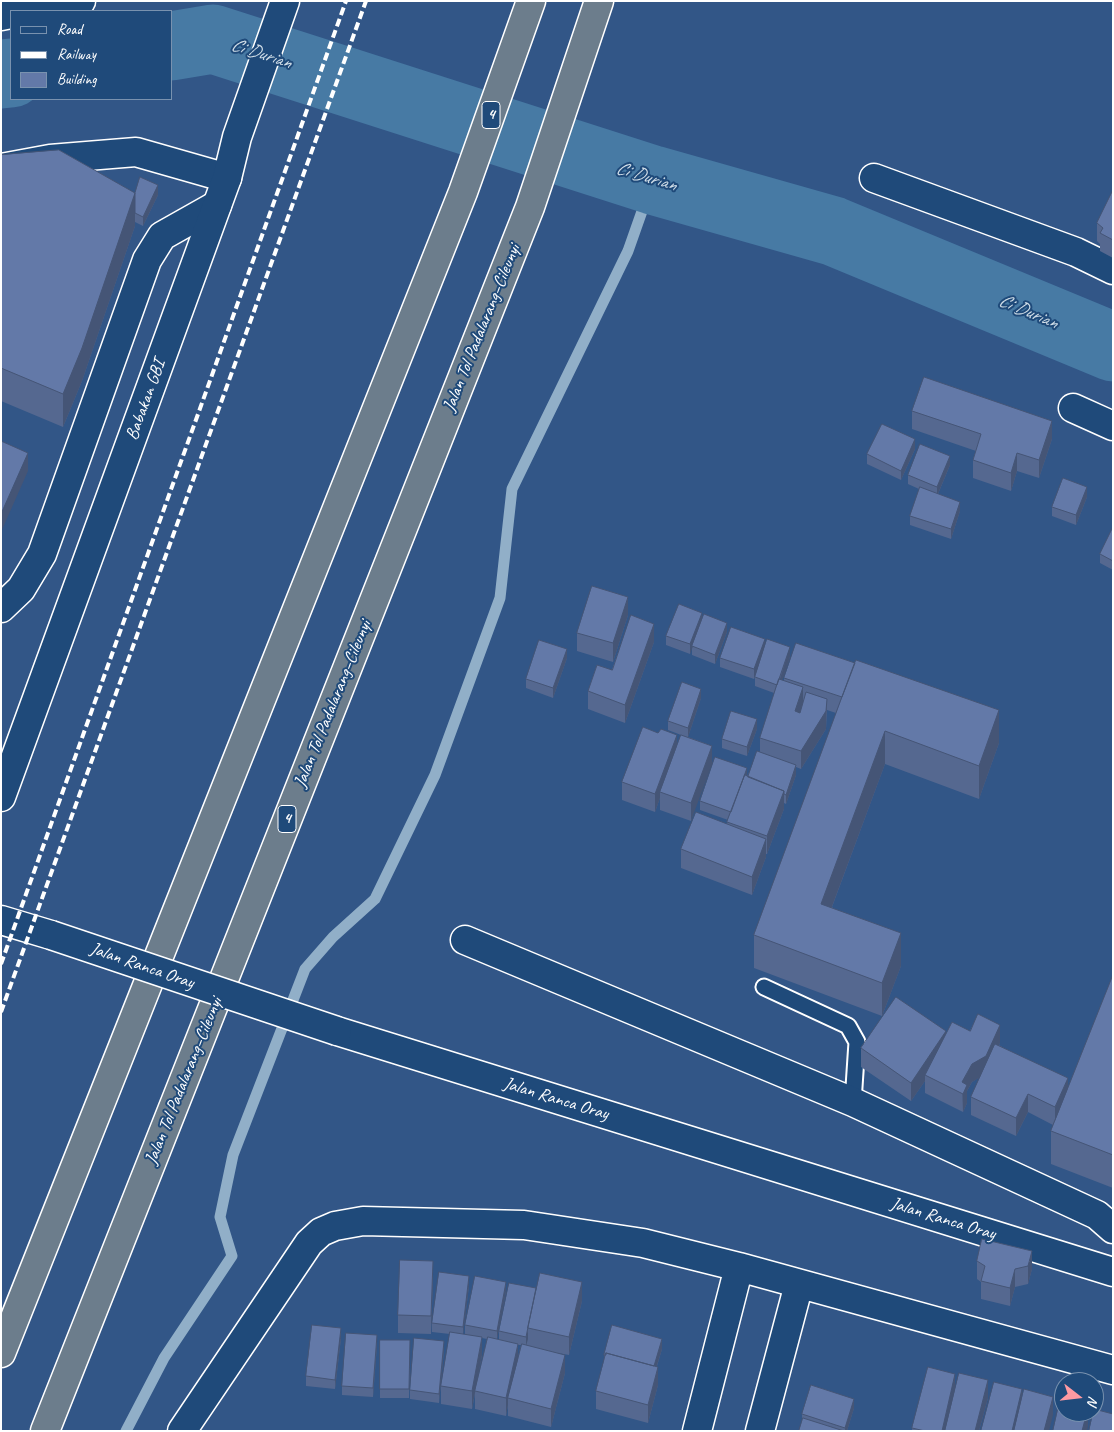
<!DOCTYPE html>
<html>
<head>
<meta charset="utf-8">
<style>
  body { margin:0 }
  #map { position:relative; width:1114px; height:1432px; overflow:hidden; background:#325687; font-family:Caveat,sans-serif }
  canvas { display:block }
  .frame { position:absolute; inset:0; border:2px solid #fff; pointer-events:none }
  .legend { position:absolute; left:10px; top:10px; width:162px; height:90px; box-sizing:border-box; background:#1f4a7a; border:1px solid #7992af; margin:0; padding:6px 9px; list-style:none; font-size:15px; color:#fff }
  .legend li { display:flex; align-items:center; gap:10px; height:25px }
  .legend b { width:25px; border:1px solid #7992af }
  .north { position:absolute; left:1054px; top:1372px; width:50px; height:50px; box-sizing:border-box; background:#1f4a7a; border:1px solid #7992af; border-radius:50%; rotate:106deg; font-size:14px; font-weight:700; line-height:20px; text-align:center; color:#fff }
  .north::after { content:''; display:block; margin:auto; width:18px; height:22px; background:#ff9aa2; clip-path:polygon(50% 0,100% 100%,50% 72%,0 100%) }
</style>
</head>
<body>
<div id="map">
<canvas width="1114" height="1432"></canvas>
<div class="frame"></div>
<ul class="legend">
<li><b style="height:6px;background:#1f4a7a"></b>Road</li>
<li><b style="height:6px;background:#fff"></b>Railway</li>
<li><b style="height:14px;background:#6379a8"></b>Building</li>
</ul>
<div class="north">N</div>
</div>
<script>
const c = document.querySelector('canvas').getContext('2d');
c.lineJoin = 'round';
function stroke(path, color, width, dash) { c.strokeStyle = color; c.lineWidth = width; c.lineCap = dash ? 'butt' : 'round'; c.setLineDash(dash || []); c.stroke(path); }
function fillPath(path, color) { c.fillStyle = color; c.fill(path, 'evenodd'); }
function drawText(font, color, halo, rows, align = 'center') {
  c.font = font + ' Caveat,sans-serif'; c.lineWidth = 4; c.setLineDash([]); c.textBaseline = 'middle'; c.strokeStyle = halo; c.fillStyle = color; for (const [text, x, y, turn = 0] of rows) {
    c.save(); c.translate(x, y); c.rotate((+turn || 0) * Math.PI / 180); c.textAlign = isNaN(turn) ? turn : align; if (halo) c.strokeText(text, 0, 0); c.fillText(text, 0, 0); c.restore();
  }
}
stroke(new Path2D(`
  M126,1431L164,1358L232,1256L220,1217L233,1155L305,969L333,937L375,899L435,775L500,598L512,489L628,251L653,180`), '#91afc8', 11);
stroke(new Path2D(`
  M171,46L213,39L653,180L833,231L1113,347
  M1,74L11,73`), '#477aa4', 69);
const lane = new Path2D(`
  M764,987L848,1026L857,1042L853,1102`);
const street = new Path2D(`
  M27,11L81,1
  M1,16L11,14
  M1,168L50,159L136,152L227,178
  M874,178L1076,252L1113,270
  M1073,408L1113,426
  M1,608L21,589L42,554L147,260L162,236L217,205
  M465,940L853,1102L1097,1215L1113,1229
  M182,1431L309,1243L321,1232L335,1226L363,1221L524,1225L643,1243L739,1267L1113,1370
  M697,1431L739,1267
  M760,1431L799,1284`);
const secondary = new Path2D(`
  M1,797L227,178L237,137L285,1
  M1,920L51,935
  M337,1031L1113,1272`);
const highway = new Path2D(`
  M1,1353L463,192L531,1
  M45,1431L530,207L599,1`);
stroke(lane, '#fff', 19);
stroke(street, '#fff', 31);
stroke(secondary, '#fff', 31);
stroke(highway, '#fff', 31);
stroke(lane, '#1f4a7a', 15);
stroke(street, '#1f4a7a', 28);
stroke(secondary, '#1f4a7a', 28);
stroke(highway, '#6c7d8c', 28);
stroke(new Path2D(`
  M1,964L346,1
  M1,1012L366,1`), '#fff', 4, [8, 4]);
const secondaryBridge = new Path2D(`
  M51,935L337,1031`);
stroke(secondaryBridge, '#fff', 31, []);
stroke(secondaryBridge, '#1f4a7a', 28);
fillPath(new Path2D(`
  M1,155L135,193L158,195L143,226L135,222V226L82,381L63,427L1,401Z
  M1113,190V258L1100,251V244L1097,241V223Z
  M912,411L1052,439L1039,478L1017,471L1011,491L973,478V460L976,451L912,429Z
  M915,449L901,480L867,464V454Z
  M950,465L938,494L960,511L951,539L910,525V516L919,489L908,484V475Z
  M1087,497L1076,525L1052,516V507Z
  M1113,527V570L1100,563V554Z
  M628,615L613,662L577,651V633Z
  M702,621L727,632L715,664L692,655V646L690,654L666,645V636Z
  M654,642L625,723L588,709V691L612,670Z
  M765,647L790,657L782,680L784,681V678L999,743L979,799L885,764L832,907L901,966L882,1016L754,968V935L836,713L827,710L826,729L801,769L796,767V775L786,804L784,803V809L767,854H766V857L752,895L681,868V849L727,824L728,820L700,810V801L747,776L760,752V738L774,693L755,686V677L754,679L720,667V658Z
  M567,658L553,698L526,688V679Z
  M701,698L688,737L712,746L691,821L660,810V798L655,812L622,800V782L658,733L677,746L681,735L668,730V721Z
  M757,729L747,756L722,748V739Z
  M1113,975V1188L1051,1164V1131L1053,1125L1028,1112L1016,1136L971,1115V1097L980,1077L972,1082L967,1091V1103L963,1112L925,1093V1081L911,1101L861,1067V1048L946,1034L970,1031L1000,1043L999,1045L1068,1087Z
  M982,1239L1032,1269L1028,1284L1015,1287L1010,1306L981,1299V1282L977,1279V1261Z
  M433,1279L431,1334L398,1333V1315Z
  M469,1286L463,1334H465V1325L506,1291L497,1339H499V1331L536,1293L582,1301L569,1355L558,1353L565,1373L551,1427L508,1416V1405L506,1416L475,1409V1394L472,1409L441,1404V1386L450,1334L432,1332V1323ZM482,1338L487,1339L477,1382L482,1355ZM518,1345H521L518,1357Z
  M341,1338L335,1389L306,1386V1376Z
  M380,1340H410L409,1398H380Z
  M377,1345L373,1397L342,1395V1386Z
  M662,1349L657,1366L658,1385L648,1423L596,1409V1391L604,1363V1355Z
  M444,1350L439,1403L410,1399V1390Z
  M955,1388L988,1398L979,1431H912V1428Z
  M854,1408L847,1431H799L802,1421V1414Z`), '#556890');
fillPath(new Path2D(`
  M158,185V195L143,226V217Z
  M135,193V226L82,381L63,427V394Z
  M1052,421V439L1039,478V460Z
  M915,439V449L901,480V471Z
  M28,453V471L1,532V514Z
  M1017,453V471L1011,491V473Z
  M950,456V465L937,496V487Z
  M1087,487V497L1076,525V515Z
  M960,502V511L951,539V529Z
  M628,597V615L613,662V643Z
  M702,613V623L690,654V644Z
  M727,623V632L715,664V655Z
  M654,624V642L625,723V705Z
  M765,639V648L754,679V669Z
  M790,647V657L778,694V685Z
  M567,649V658L553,698V688Z
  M803,687V705L795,729V711Z
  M701,689V698L688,737V728Z
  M827,699L826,729L801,769V751Z
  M999,710V743L979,799V766Z
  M757,719V729L747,756V747Z
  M885,731V764L821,936V904Z
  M677,735V754L660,792V798L655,812V794Z
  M712,746V764L691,821V803Z
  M796,765V775L786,804V795Z
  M747,768V777L732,812Z
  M784,791V809L767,854V836Z
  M766,839V857L752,895V877Z
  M901,933V966L882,1016V983Z
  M1000,1025V1043L986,1074L972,1082L967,1091V1103L963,1112L962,1082L972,1064Z
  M946,1031V1049L925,1075V1081L911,1101V1083Z
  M1068,1078V1096L1055,1125V1107Z
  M1028,1094V1112L1016,1136V1118Z
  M1032,1251V1269L1028,1284V1266Z
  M433,1261V1279L431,1334V1316Z
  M1015,1269V1287L1010,1306V1288Z
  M469,1276V1286L463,1336V1327Z
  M506,1282V1291L497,1340V1331Z
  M582,1282V1301L569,1355V1337Z
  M341,1328V1338L335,1389V1380Z
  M528,1330V1339L526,1346V1337Z
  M377,1335V1345L373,1397V1388Z
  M482,1337V1355L472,1409V1391Z
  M662,1339V1349L653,1378V1369Z
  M444,1341V1350L439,1403V1394Z
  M518,1344V1362L508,1398V1405L506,1416V1398Z
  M565,1355V1373L551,1427V1409Z
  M658,1367V1385L648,1423V1405Z
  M955,1374V1392L946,1431H942Z
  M988,1380V1398L979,1431H975Z
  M1022,1389V1407L1016,1431H1012Z
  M1053,1397V1415L1049,1431H1044Z
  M854,1399V1408L847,1431H845V1428Z
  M1087,1412H1088V1426L1087,1431H1082Z`), '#455576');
const building = new Path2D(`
  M59,150L135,193L82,348L63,394L1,368V155Z
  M140,177L158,185L143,217L135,213V193Z
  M1113,190V240L1100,233L1103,228L1097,223Z
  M924,377L1052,421L1039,460L1017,453L1011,473L973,460L981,434L912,411Z
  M882,424L915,439L901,471L867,454Z
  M1,441L28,453L1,514Z
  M920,444L950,456L937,487L908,475Z
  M1063,478L1087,487L1076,515L1052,507Z
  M920,487L960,502L951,529L910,516Z
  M1113,527V561L1100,554Z
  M592,586L628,597L613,643L577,633Z
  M679,604L702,613L690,644L666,636Z
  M704,614L727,623L715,655L692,646Z
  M631,615L654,624L625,705L588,691L597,665L612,670Z
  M731,627L765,639L754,669L720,658Z
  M767,639L790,647L777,685L755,677Z
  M539,640L567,649L553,688L526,679Z
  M796,643L855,663L842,697L784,678Z
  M856,660L999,710L979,766L885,731L821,904L901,933L882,983L754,935Z
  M779,679L803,687L795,711L800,713L806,692L827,699L826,711L801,751L760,738Z
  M682,682L701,689L688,728L668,721Z
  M731,711L757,719L747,747L722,739Z
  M643,727L658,733L661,729L677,735L655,794L622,782Z
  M681,735L712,746L691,803L660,792Z
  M757,751L796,765L786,795L784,794V791L748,777Z
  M715,757L747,768L731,812L700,801Z
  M745,775L784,791L767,836L727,822Z
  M696,812L766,839L752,877L681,849Z
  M1113,975V1155L1051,1131Z
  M896,997L946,1031L911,1083L861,1048Z
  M978,1014L1000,1025L986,1056L972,1064L962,1082L967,1085L963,1094L925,1075L952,1022L970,1031Z
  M995,1044L1068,1078L1055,1107L1028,1094L1016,1118L971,1097Z
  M982,1239L1032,1251L1028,1266L1015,1269L1010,1288L981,1281L985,1266L977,1261Z
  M400,1260L433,1261L431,1316L398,1315Z
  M439,1272L469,1276L463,1327L432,1323Z
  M540,1273L582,1282L569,1337L528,1328Z
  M475,1276L506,1282L497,1331L465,1325Z
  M509,1283L536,1288L526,1337L499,1331Z
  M312,1325L341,1328L335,1380L306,1376Z
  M612,1325L662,1339L654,1366L606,1353V1355H604Z
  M450,1332L482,1337L472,1391L441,1386Z
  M346,1333L377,1335L373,1388L342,1386Z
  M488,1337L518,1344L506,1398L475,1391Z
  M414,1338L444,1341L439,1394L410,1390Z
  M380,1340H410L409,1389H380Z
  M522,1344L565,1355L551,1409L508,1398Z
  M606,1353L658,1367L648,1405L596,1391Z
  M928,1367L955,1374L942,1431H925L912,1428Z
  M959,1373L988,1380L975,1431H945Z
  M994,1382L1022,1389L1012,1431H981Z
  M811,1385L854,1399L845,1428L802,1414Z
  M1024,1389L1053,1397L1044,1431H1014Z
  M1060,1400L1064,1401V1412H1087L1082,1431H1053Z
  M1094,1409L1113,1414V1431H1089Z
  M803,1418L844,1431H799Z`);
fillPath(building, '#6379a8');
stroke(building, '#455576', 1);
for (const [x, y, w] of [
  [491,115,18],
  [287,819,18]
]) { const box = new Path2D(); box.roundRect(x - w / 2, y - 13.5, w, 27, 4); c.fillStyle = '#1f4a7a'; c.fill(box); stroke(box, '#fff', 1); }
drawText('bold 16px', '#fff', null, [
  ["4",491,115],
  ["4",287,819]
]);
drawText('18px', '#fff', '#1f4a7a', [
  ["Jalan Tol Padalarang–Cileunyi",482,328,-68],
  ["Babakan GBI",146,400,-70],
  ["Jalan Tol Padalarang–Cileunyi",333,704,-68],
  ["Jalan Ranca Oray",142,966,19],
  ["Jalan Tol Padalarang–Cileunyi",184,1081,-68],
  ["Jalan Ranca Oray",556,1099,17],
  ["Jalan Ranca Oray",943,1219,17]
]);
drawText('italic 19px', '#d1dee8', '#1f4a7a', [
  ["Ci Durian",261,54,18],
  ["Ci Durian",646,177,17],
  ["Ci Durian",1028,312,23]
]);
</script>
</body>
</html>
